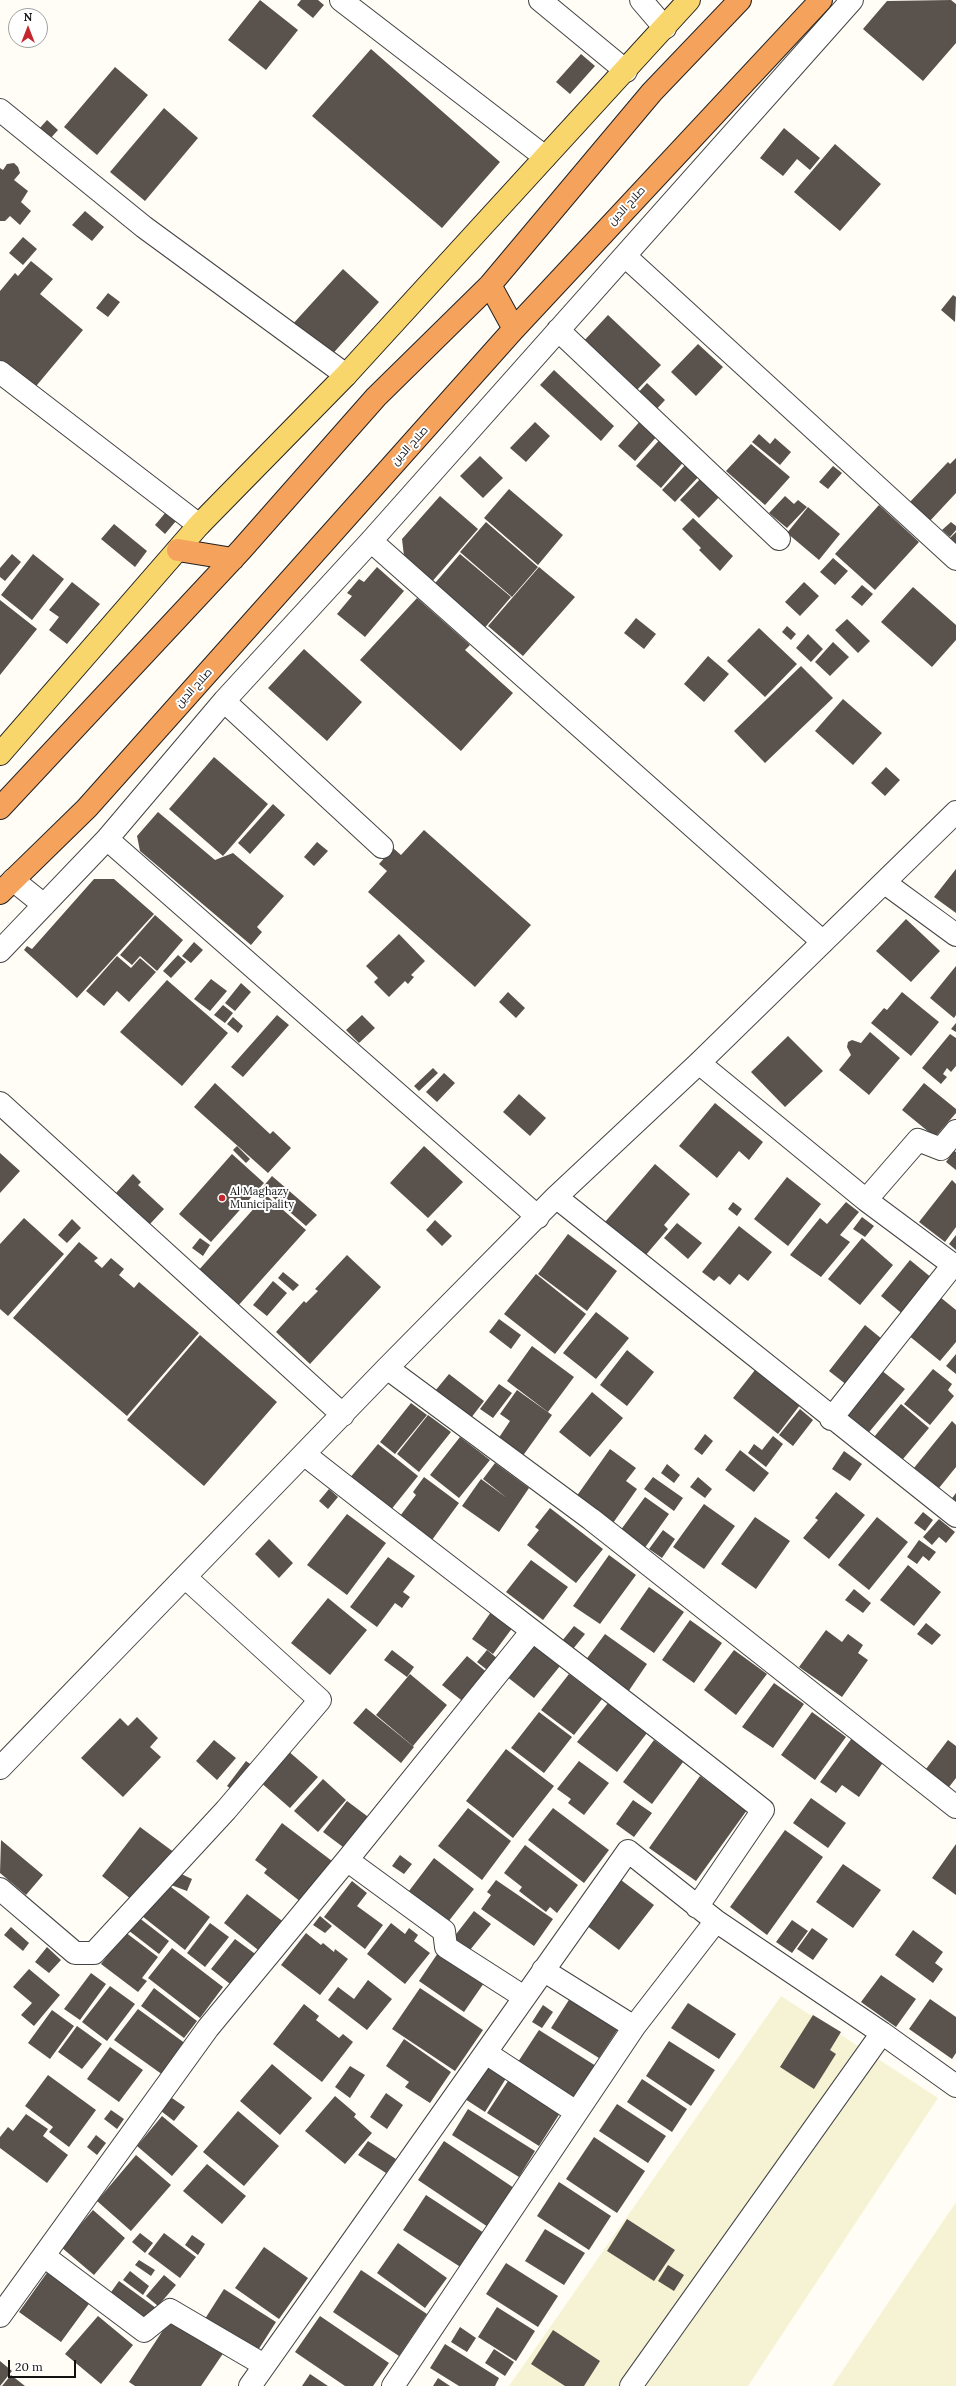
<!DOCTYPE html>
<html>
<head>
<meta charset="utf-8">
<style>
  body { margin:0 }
  #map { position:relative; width:956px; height:2386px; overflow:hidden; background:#fffdf5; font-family:Lora,serif }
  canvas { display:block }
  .north { position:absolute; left:8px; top:8px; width:40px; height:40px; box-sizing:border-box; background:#fff; border:1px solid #a0a0a0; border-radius:50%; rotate:0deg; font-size:11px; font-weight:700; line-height:16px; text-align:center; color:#111 }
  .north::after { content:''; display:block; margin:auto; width:14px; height:18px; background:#c4262e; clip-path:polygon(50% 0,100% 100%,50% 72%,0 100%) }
  .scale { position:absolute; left:8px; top:2360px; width:68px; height:18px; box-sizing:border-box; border:2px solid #111; border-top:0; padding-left:5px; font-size:12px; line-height:14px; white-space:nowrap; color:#111; -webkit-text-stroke:3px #fff; paint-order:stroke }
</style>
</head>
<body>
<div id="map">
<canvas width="956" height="2386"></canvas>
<div class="north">N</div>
<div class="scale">20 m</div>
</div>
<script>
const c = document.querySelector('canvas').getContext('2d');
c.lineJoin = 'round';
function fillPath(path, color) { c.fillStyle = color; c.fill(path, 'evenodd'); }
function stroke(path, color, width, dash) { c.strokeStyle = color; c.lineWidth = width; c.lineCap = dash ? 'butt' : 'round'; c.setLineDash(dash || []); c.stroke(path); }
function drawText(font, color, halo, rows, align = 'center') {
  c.font = font + ' Lora,Cairo,serif'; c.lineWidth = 4; c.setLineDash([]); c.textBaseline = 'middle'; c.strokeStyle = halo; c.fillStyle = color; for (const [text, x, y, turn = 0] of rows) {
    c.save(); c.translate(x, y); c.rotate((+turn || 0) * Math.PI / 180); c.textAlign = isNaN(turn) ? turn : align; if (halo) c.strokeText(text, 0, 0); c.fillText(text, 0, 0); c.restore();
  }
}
fillPath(new Path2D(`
  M781,1996L938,2098L748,2386H509Z
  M956,2202V2386H832Z`), '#f6f3d4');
fillPath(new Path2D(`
  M260,0L298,30L266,70L228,40Z
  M301,0H318L324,5L313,18L297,5Z
  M951,0L956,4V43L923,81L863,29L887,1Z
  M371,49L500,162L442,228L312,116Z
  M581,54L595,66L570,94L556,82Z
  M115,67L148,95L97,155L64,127Z
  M164,108L198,138L145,201L110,172Z
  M47,120L58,130L49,140L38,130Z
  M784,128L820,158L810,170L797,159L783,176L760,158Z
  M835,144L881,184L840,231L794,192Z
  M14,163L18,167L20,173L14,180L28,191L21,202L31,211L20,225L10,216L5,221H0V168L3,170L7,164Z
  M85,211L104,227L92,241L72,225Z
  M23,237L37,249L23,265L9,253Z
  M31,261L53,279L40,294L83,330L32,391L0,365V291L15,273L18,276Z
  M343,269L379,302L328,359L291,326Z
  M108,293L120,302L108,317L96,308Z
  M953,295L956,297L955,322L941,310Z
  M608,315L661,365L634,393L581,344Z
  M698,344L723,367L696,396L671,372Z
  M554,370L614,426L601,441L540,385Z
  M647,383L665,400L653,413L635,396Z
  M642,419L659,434L635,461L618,446Z
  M535,422L550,436L526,462L510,448Z
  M759,434L770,444L775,438L791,452L780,465L752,442Z
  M663,436L687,458L661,488L636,466Z
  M751,444L790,477L765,505L726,471Z
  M480,456L503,478L483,498L460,476Z
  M956,458V493L928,523L908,504L948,462L950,464Z
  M689,461L702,473L675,502L662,490Z
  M833,466L842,473L828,489L819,482Z
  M703,476L722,494L699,518L680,500Z
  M509,489L563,535L538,565L484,518Z
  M440,496L478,529L430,584L404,556L402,539Z
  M785,496L794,504L798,500L807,507L787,528L769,513Z
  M879,505L919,542L875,590L835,554Z
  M808,507L840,534L819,560L787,533Z
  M166,512L176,521L165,534L155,525Z
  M693,518L733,556L720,571L699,550L701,548L682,529Z
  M486,522L538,567L512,597L460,552Z
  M951,522L956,526V530L950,537L942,530Z
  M114,524L147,551L135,567L101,539Z
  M956,532V544L950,538Z
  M12,554L21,562L5,581L0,577V568Z
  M33,554L64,579L32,620L1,595Z
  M460,554L511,597L482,631L430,589Z
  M833,558L848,571L835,585L820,572Z
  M377,567L404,591L365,637L337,614L352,596L347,593L359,579L364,582Z
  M539,567L575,597L523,656L488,626Z
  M72,582L100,604L67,644L49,630L59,617L49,610Z
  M804,582L819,596L800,616L785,602Z
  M862,585L873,594L862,606L851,597Z
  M913,587L956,625V640L932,667L881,622Z
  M417,598L470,645L465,650L513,693L461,751L360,660Z
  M0,600L37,629L0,675Z
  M636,618L656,634L644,649L624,633Z
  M847,619L870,641L858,653L835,630Z
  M787,626L796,634L791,640L782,632Z
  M759,628L797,664L765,697L727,661Z
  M808,634L823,649L811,662L796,648Z
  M833,642L849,657L830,676L815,662Z
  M304,649L362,702L327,741L268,688Z
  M708,656L729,674L704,702L684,684Z
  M801,666L833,698L765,763L734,731Z
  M843,699L882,733L853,765L815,731Z
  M214,757L268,804L223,856L169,809Z
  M886,767L900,780L885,796L871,783Z
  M273,804L285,815L250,854L238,843Z
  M158,812L215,860L233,853L284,896L257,927L262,932L251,945L140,851L137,836Z
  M424,830L531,925L475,987L368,892L387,871L379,864L393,848L401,855Z
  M317,842L328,851L314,866L304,857Z
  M956,869V913L934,897Z
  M94,879H114L154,914L77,998L24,950L27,946L32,949Z
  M155,915L183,940L157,971L140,956L132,965L120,955Z
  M906,919L940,951L911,982L876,951Z
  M399,934L425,961L411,975L414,977L408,984L405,981L389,997L374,982L378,978L366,966Z
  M194,942L203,950L191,963L182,956Z
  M178,955L186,962L171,978L163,971Z
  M117,956L131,968L140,958L156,972L129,1002L117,991L104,1006L86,991Z
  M956,966V1015L954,1018L930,998Z
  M211,979L227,991L210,1011L194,999Z
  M167,980L228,1033L182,1086L120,1032Z
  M241,983L251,992L235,1011L225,1003Z
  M508,992L525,1008L516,1018L499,1002Z
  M902,992L939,1022L911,1056L871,1023L884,1008L887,1010Z
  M223,1005L233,1013L225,1023L214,1015Z
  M277,1015L289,1025L243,1077L231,1067Z
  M362,1015L375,1028L359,1043L346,1030Z
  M233,1017L243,1026L238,1033L227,1024Z
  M956,1023V1032L951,1029Z
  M870,1032L900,1058L869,1095L839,1070L851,1055L847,1047L848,1042L852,1040L861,1043Z
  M950,1034L956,1038V1066L951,1072L947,1068L943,1074L947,1077L941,1084L922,1068Z
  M788,1036L823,1071L785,1107L751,1072Z
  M433,1068L438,1073L419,1091L414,1086Z
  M444,1073L455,1083L437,1102L426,1092Z
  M215,1083L270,1134L273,1131L291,1148L268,1173L194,1107Z
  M924,1083L956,1109V1113L935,1137L902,1110Z
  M519,1094L546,1118L530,1136L503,1112Z
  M715,1103L763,1142L749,1160L739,1151L717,1178L679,1146Z
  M237,1146L250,1159L246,1163L233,1150Z
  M424,1146L463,1182L428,1218L390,1183Z
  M954,1151L956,1152V1170L946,1162Z
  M0,1153L20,1171L0,1193Z
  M232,1154L264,1183L211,1242L179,1214Z
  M655,1164L690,1194L664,1225L668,1229L639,1263L599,1229Z
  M133,1174L141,1182L138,1185L164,1209L150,1224L116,1193Z
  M272,1176L317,1215L306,1226L262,1188Z
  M787,1177L821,1204L788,1246L754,1219Z
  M952,1180L956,1184V1227L945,1242L919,1222Z
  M266,1195L306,1230L237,1307L197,1272Z
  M733,1202L742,1209L737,1216L728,1209Z
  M846,1202L859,1212L840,1235L850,1242L821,1277L790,1255L820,1218L827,1224Z
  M862,1217L874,1226L865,1237L853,1229Z
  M24,1218L64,1254L8,1316L0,1309V1244Z
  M72,1219L81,1228L67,1243L58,1235Z
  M435,1220L452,1236L442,1246L426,1230Z
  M677,1223L702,1243L688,1259L664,1238Z
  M739,1226L772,1252L748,1281L739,1274L730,1285L719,1276L714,1281L702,1272Z
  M568,1234L617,1271L587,1311L538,1274Z
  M956,1235V1250L949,1244Z
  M200,1238L210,1245L203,1256L192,1248Z
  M862,1238L893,1265L860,1305L828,1279Z
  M79,1242L98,1258L94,1261L102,1268L111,1258L124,1269L119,1275L134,1288L139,1282L199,1333L127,1416L13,1318Z
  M347,1255L381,1287L310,1364L276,1332L304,1301L306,1303L318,1291L315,1289Z
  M910,1260L938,1283L905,1316L881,1296Z
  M283,1272L299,1285L293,1291L278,1278Z
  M536,1274L586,1314L555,1354L504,1314Z
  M273,1281L287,1293L267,1316L253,1305Z
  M940,1297L956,1310V1342L940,1361L908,1335Z
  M596,1312L629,1338L596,1379L563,1353Z
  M499,1319L521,1335L511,1349L489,1332Z
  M865,1325L888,1344L852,1389L829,1371Z
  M200,1335L277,1402L204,1486L127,1420Z
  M532,1346L574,1377L548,1412L507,1381Z
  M627,1350L654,1372L627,1406L600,1385Z
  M956,1354V1374L946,1366Z
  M933,1369L952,1384L948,1390L954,1396L930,1425L904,1404Z
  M755,1370L800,1405L778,1434L733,1398Z
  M881,1370L905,1389L865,1437L841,1417Z
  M449,1374L484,1401L471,1418L435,1391Z
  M499,1384L512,1393L493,1418L480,1409Z
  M517,1390L552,1415L522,1457L498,1439L510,1421L500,1414Z
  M592,1392L623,1418L590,1457L559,1432Z
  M411,1403L427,1415L395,1454L380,1442Z
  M901,1404L929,1428L898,1465L870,1442Z
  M800,1409L813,1420L793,1446L779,1435Z
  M428,1415L451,1432L419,1472L397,1454Z
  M952,1421L956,1425V1467L939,1488L914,1468Z
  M705,1434L713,1441L702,1455L694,1449Z
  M773,1436L783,1444L766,1467L748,1453L754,1444L762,1450Z
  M460,1437L490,1460L459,1498L430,1475Z
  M378,1444L418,1476L390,1511L349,1479Z
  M610,1449L636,1468L626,1481L637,1489L613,1523L576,1497Z
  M740,1450L769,1473L754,1492L725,1470Z
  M844,1451L862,1464L850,1481L832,1469Z
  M495,1463L529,1488L499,1532L462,1506L481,1479L507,1498L483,1479Z
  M667,1464L680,1475L674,1483L661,1473Z
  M424,1477L459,1503L432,1540L400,1516L416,1495L413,1492Z
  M653,1477L683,1498L674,1511L644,1489Z
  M698,1477L712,1489L705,1498L690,1487Z
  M329,1489L338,1497L328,1509L319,1501Z
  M836,1492L865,1515L829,1559L803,1538L818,1520L815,1518Z
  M956,1493V1505L950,1501Z
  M645,1497L669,1514L644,1549L620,1531Z
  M704,1504L735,1526L704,1569L673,1547Z
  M550,1508L603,1549L576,1583L527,1545L539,1530L535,1527Z
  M923,1512L933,1520L925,1531L914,1523Z
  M347,1514L386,1543L347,1595L307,1565Z
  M755,1517L790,1541L756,1589L721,1564Z
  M877,1517L908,1542L869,1590L838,1565Z
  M939,1519L955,1532L946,1543L939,1537L932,1545L923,1537Z
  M663,1530L675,1539L662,1558L649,1549Z
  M269,1539L293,1563L279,1578L255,1554Z
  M919,1540L936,1552L929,1561L923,1556L917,1564L907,1557Z
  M609,1555L636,1575L600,1624L573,1606Z
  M388,1557L415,1576L403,1592L410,1597L402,1608L395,1603L377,1627L350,1607Z
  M531,1560L568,1587L543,1620L506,1592Z
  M908,1565L941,1592L914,1626L880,1600Z
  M649,1587L684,1612L654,1653L620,1629Z
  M854,1589L871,1603L863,1613L845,1600Z
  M328,1598L367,1630L330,1675L291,1643Z
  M491,1612L513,1627L493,1654L472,1639Z
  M690,1620L722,1643L694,1683L662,1660Z
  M926,1623L941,1635L932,1645L917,1634Z
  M574,1626L585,1634L573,1649L562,1641Z
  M826,1630L842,1642L848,1634L863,1645L858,1653L868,1660L842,1697L799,1667Z
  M605,1634L647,1664L628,1692L585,1661Z
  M532,1643L560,1666L534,1698L506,1676Z
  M392,1650L414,1667L407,1677L384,1660Z
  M487,1650L504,1664L495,1676L477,1662Z
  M734,1650L767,1674L736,1715L704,1690Z
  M467,1656L489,1674L465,1703L442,1685Z
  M410,1674L447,1705L413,1746L376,1715Z
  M569,1674L602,1699L574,1735L541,1710Z
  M774,1683L804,1704L773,1748L742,1727Z
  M608,1703L647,1733L617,1772L577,1742Z
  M366,1708L414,1747L401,1763L353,1723Z
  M539,1712L572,1737L544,1773L511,1748Z
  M812,1712L846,1737L815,1780L781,1755Z
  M137,1717L158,1738L150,1747L161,1757L123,1797L81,1758L120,1718L128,1726Z
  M852,1738L884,1761L859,1797L842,1785L836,1793L820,1782Z
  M214,1740L236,1758L217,1780L196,1761Z
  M654,1740L683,1762L652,1804L623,1782Z
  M948,1740L956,1746V1778L949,1787L926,1769Z
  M506,1749L554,1786L513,1838L466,1801Z
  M287,1750L318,1777L290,1808L259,1781Z
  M246,1761L257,1769L238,1794L227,1786Z
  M579,1761L609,1783L584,1815L568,1803L571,1799L557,1789Z
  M700,1776L747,1810L696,1881L649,1848Z
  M323,1779L346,1800L318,1832L294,1811Z
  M811,1798L846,1823L828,1848L793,1823Z
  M633,1800L652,1813L634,1837L616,1824Z
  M347,1801L371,1819L347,1850L323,1832Z
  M468,1808L511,1841L482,1880L438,1846Z
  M553,1808L609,1850L584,1883L528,1840Z
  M282,1823L332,1861L301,1902L264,1873L267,1869L255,1860Z
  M140,1827L175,1853L136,1903L102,1876Z
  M785,1830L823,1857L767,1935L730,1907Z
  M1,1840L43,1875L26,1895L0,1873Z
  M956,1844V1895L932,1878Z
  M525,1845L578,1885L557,1913L550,1907L546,1912L519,1891L522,1887L504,1873Z
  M400,1855L412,1864L404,1874L392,1866Z
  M434,1858L474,1889L448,1922L409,1891Z
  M843,1864L881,1890L853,1928L816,1902Z
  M177,1872L192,1879L187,1891L171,1885Z
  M496,1880L553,1919L534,1946L481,1909L491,1895L487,1892Z
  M621,1880L654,1905L619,1950L586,1925Z
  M352,1881L367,1893L357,1906L383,1925L365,1949L324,1917Z
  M167,1884L210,1917L185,1950L142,1916Z
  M247,1894L285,1923L262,1953L224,1923Z
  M474,1911L491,1924L466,1955L450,1942Z
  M320,1916L332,1926L325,1933L313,1925Z
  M138,1917L169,1941L159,1954L128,1930Z
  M792,1920L808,1931L792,1953L776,1942Z
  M210,1923L229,1937L205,1967L187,1953Z
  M391,1923L405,1934L409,1928L418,1935L414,1941L430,1953L405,1984L367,1954Z
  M11,1927L29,1943L23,1951L4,1935Z
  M812,1928L828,1939L813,1960L797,1949Z
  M913,1930L943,1952L935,1963L943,1969L933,1983L895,1955Z
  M125,1932L158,1957L142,1978L147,1981L138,1992L101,1964Z
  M306,1933L321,1945L323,1943L334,1952L335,1949L348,1959L320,1995L281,1965Z
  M235,1939L258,1956L234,1987L211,1969Z
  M47,1947L61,1960L49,1973L35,1962Z
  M172,1948L223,1987L200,2018L148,1978Z
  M440,1950L486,1980L464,2012L419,1981Z
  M29,1969L60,1995L34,2026L21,2015L32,2003L13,1987Z
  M91,1973L106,1984L80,2020L64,2009Z
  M881,1975L916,1999L896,2027L861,2002Z
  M368,1980L392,1999L367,2030L328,2000L338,1987L354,1999Z
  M110,1986L135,2004L107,2041L82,2022Z
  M154,1988L197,2021L184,2038L141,2006Z
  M420,1988L483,2030L455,2071L392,2029Z
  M572,1995L620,2026L599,2058L551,2028Z
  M930,1999L956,2017V2053L952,2059L909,2029Z
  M688,2003L736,2034L719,2059L671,2028Z
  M304,2004L319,2016L316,2020L339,2038L343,2034L353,2042L322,2082L273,2044Z
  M543,2005L553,2012L542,2028L532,2022Z
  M138,2009L186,2044L163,2075L114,2040Z
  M52,2010L74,2026L50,2059L28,2043Z
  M813,2015L841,2032L830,2050L836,2054L814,2089L780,2067Z
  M77,2026L102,2044L82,2069L58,2052Z
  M539,2030L596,2066L574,2101L516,2065Z
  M404,2039L451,2072L430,2103L405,2087L409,2082L386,2066Z
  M669,2041L715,2070L691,2106L646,2076Z
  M110,2047L143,2070L119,2102L87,2079Z
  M490,2059L510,2072L485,2112L465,2099Z
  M272,2064L312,2098L280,2135L240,2101Z
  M350,2066L365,2075L350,2098L335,2087Z
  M48,2075L96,2110L69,2147L49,2132L53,2127L25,2106Z
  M642,2079L687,2109L672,2132L627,2102Z
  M508,2081L560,2113L539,2146L487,2113Z
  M386,2093L403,2105L387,2129L370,2117Z
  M335,2096L356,2114L354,2117L372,2133L345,2164L305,2131Z
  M172,2098L185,2107L174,2121L161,2111Z
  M617,2104L666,2136L648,2163L599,2131Z
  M468,2109L535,2151L519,2177L452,2135Z
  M111,2110L124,2119L117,2129L104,2119Z
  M238,2111L279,2146L244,2186L203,2152Z
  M26,2114L48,2129L43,2136L68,2155L47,2183L0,2148V2137L8,2127L13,2131Z
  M162,2116L198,2146L172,2176L137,2146Z
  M96,2135L106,2143L97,2155L87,2147Z
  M594,2137L645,2171L617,2213L566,2179Z
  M368,2141L396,2159L386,2173L358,2155Z
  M444,2141L514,2188L488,2227L418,2180Z
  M136,2155L171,2185L131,2231L97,2201Z
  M207,2164L246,2196L222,2224L183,2191Z
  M559,2182L611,2216L589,2250L537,2216Z
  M426,2195L484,2233L462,2268L403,2230Z
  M93,2210L125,2238L94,2275L61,2247Z
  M627,2219L675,2250L654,2281L607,2251Z
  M545,2229L585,2253L564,2285L525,2261Z
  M140,2233L153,2243L145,2253L132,2242Z
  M164,2233L196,2257L180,2278L148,2254Z
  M192,2235L205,2244L198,2255L185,2245Z
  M398,2243L447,2278L425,2308L377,2273Z
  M264,2247L308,2278L279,2319L235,2288Z
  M139,2260L155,2270L151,2276L135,2265Z
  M506,2263L558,2296L538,2327L486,2294Z
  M668,2265L684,2275L674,2291L658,2281Z
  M49,2270L91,2301L61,2342L19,2312Z
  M361,2270L427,2314L399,2356L333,2312Z
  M130,2271L149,2286L143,2295L123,2280Z
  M164,2275L176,2285L158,2306L146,2296Z
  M119,2281L156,2308L146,2321L109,2295Z
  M224,2289L276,2322L255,2355L203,2322Z
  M497,2307L535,2331L516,2361L478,2337Z
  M98,2316L133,2345L101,2384L65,2354Z
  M320,2316L389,2363L373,2386H345L295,2352Z
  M171,2318L224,2352L201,2386H135L129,2382Z
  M460,2327L476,2338L467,2352L451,2342Z
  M553,2330L600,2361L584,2386H565L531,2364Z
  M445,2344L499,2378L495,2386H459L430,2368Z
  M494,2349L514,2362L505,2376L485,2363Z
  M0,2361L12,2371L0,2386Z
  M310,2374L328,2386H302Z
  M11,2375L25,2386H2Z
  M438,2378L450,2386H433Z`), '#5a524d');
const minor = new Path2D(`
  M341,0L545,157
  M540,0L626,71
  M641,0L665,28
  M0,110L144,227L346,375
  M625,256L956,559
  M558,330L779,539
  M0,372L199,525
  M371,541L823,942
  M224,701L382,847
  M107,839L538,1217
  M13,880L44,905
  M885,883L956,935
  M0,951L107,839L224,701L371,541L852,0
  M699,1063L866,1200L956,1267
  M0,1103L343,1415
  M556,1197L956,1516
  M866,1200L918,1140L941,1149L956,1131
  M387,1368L591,1519L956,1807
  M831,1419L953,1265
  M304,1454C456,1574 612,1690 763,1810L697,1907
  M0,1768L387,1368L556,1197L699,1063L956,812
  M347,1860L444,1931L446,1947L524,1997
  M0,1889L75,1953H94L226,1810L320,1700L185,1577
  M543,1970L634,2027
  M486,2053L576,2112
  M44,2256L144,2331L170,2310L264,2365
  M0,2316L208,2028L347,1860L532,1631
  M250,2386L628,1851L716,1921L882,2033L956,2086
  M393,2386L634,2027L716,1921
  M631,2386L882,2033`);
const major = new Path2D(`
  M0,754L199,525L346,375L689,0`);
const highway = new Path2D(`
  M490,285L514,329
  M178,550L233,559
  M0,808L241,550L376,397L490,285L652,92L740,0
  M0,893L87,808L514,329L821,0`);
stroke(minor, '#444', 24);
stroke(major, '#222', 24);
stroke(highway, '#222', 24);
stroke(minor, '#fff', 22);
stroke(major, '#f9d66b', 22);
stroke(highway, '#f5a25d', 22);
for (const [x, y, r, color] of [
  [222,1198,4,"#c4262e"]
]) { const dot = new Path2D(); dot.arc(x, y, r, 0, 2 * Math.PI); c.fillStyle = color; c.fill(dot); stroke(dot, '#fff', 1.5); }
drawText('11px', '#111', '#fff', [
  ["صلاح الدين",627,206,-47],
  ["صلاح الدين",410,446,-48],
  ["صلاح الدين",194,688,-48]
]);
drawText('11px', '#111', '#fff', [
  ["Al Maghazy",230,1192],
  ["Municipality",230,1205]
], 'left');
</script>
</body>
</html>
